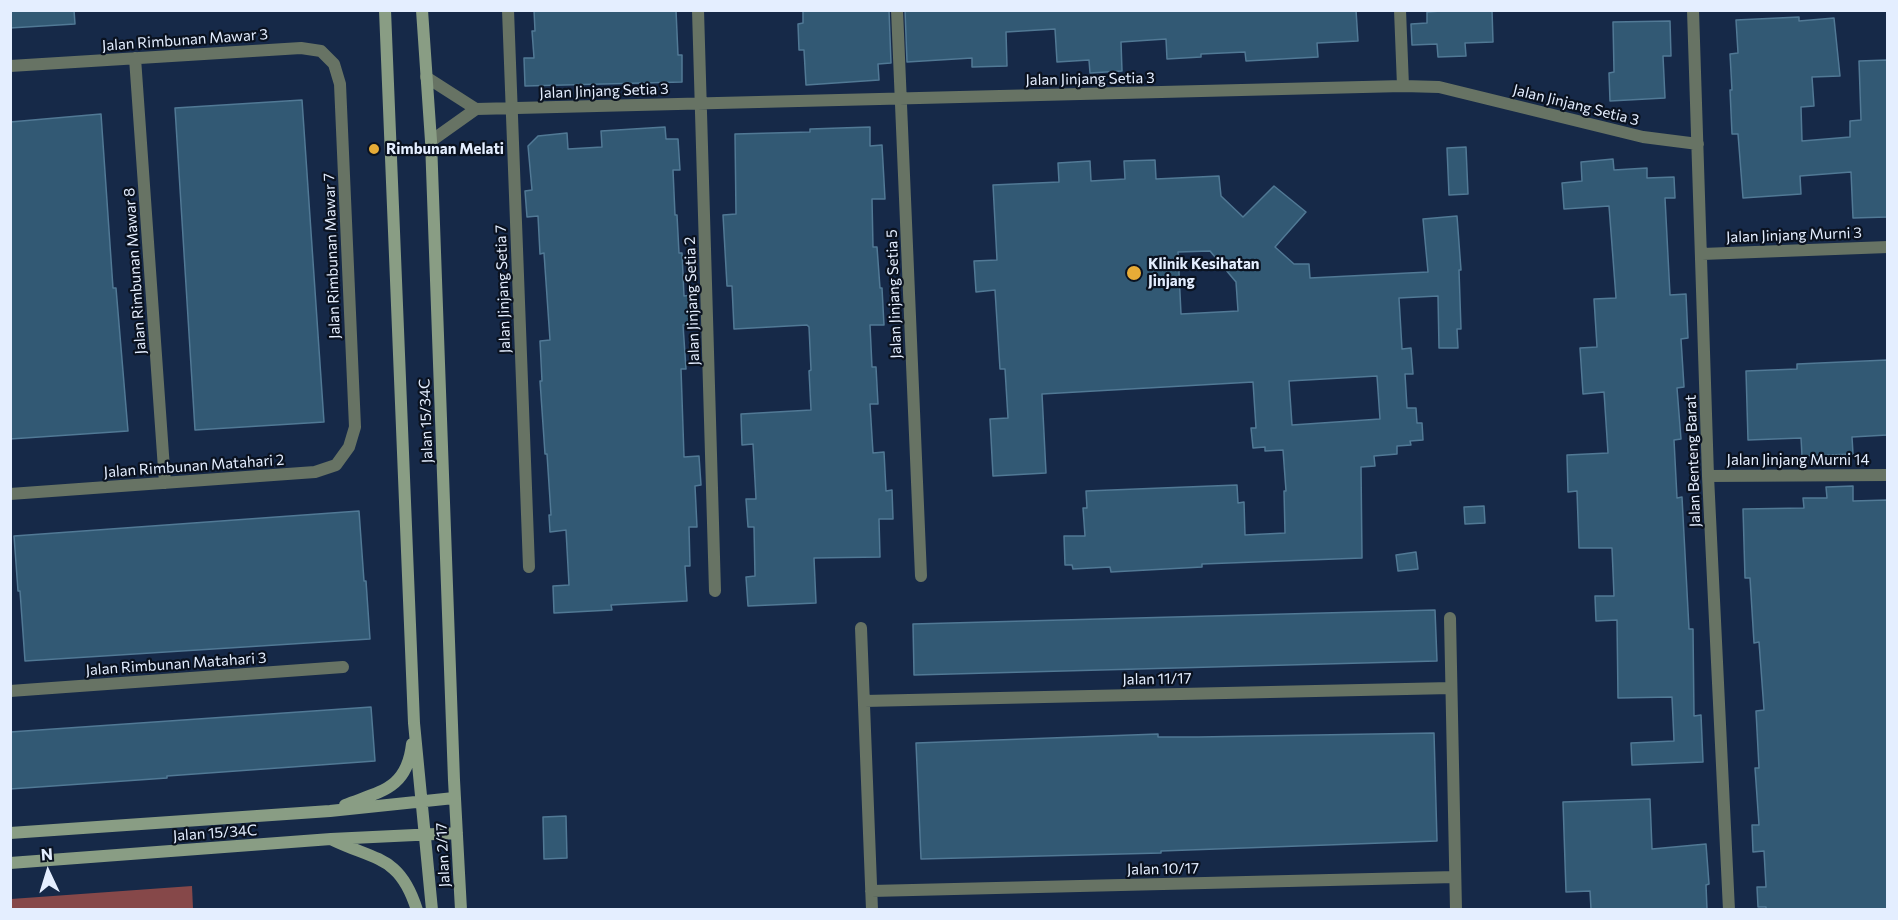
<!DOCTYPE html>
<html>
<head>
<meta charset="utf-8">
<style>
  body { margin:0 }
  #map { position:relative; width:1898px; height:920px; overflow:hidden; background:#162948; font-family:Commissioner,sans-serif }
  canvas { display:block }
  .frame { position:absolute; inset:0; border:12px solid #e4eeff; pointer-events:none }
  .north { position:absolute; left:18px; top:842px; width:60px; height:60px; -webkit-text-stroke:4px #0a1220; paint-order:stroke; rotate:356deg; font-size:16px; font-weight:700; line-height:24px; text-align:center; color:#e4eeff }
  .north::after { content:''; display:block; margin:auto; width:21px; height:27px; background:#e4eeff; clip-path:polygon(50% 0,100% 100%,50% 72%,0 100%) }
</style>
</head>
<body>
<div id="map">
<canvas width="1898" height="920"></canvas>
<div class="frame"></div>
<div class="north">N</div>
</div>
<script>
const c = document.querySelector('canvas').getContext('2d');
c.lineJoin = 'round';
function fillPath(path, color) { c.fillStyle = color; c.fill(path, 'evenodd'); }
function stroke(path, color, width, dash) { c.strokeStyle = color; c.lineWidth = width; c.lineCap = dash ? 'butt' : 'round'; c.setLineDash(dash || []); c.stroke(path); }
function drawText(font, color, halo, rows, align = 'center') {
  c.font = font + ' Commissioner,sans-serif'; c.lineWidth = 4.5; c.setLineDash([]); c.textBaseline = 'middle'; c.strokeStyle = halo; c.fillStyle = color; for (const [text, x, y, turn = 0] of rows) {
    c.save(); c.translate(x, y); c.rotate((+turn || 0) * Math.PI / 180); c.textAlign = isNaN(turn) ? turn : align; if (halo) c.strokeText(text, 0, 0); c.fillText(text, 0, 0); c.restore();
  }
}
fillPath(new Path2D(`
  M192,886L193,909H11V899Z`), '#864849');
const building = new Path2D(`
  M10,10H74L75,24L10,28Z
  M534,10H676L678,55H682V82L525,86L524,58H534L532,31H535Z
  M803,10H889L891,63L878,64L879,80L806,85L804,50H799L798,24L803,23Z
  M905,10H1356L1358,41L1317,43L1318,57L1246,61L1245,52L1201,54V57L1167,59L1166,39L1121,42L1122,71L1090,73L1089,60L1057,62L1055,29L1006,32L1007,66L972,67V58L907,62Z
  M1456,10H1492L1493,42L1465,43L1466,56L1438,57L1437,44L1412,45L1411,24L1427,23V12Z
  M1799,17V21L1834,18L1840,76L1812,77L1814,106L1801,107L1802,141L1850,137V121L1861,120L1859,61L1887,60V217L1853,218L1851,172L1800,176L1801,194L1743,198L1738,134H1732L1730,90H1732L1730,54L1738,53L1736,20Z
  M1670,21L1671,56H1663L1665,98L1610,101L1609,73L1614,72L1613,22Z
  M302,100L324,422L195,430L175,108Z
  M101,114L113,288H116L128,431L10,439V122Z
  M665,127L666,139H678L680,170H673L675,215H677L679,253H682L684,296L692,295L694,324L683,325L686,369H681L684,457L699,456L701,485L695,486L697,527H689L690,566H685L687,601L611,605L612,610L554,613L553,586L569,585L566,530L550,532L549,515H551L547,454H545L540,381H542L540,341L550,340L544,253L540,254L538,216L527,217L525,191L532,190L528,146L538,136L567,133L568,149L602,147L601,131Z
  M870,127V146L882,145L885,199H872L873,247H877L880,288H882L884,325H870L872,367H876L878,404H870L873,453L884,452L886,491L892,490L893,519H879L880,557L814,558L816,603L748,606L746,577L755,576L754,527H748L746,499H756L753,444L742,445L741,414L811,410L809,371L811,370L809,327L807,325L734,329L732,286H727L723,215L736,214L735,134L810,132V129Z
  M1466,147L1468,194L1449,195L1447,148Z
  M1613,159L1614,170L1647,168V178L1674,177L1675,198H1665L1670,295L1686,294L1688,338L1681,339L1684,387L1677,388L1681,439L1674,440L1677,498L1682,497L1689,629H1693L1694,716L1701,715L1703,762L1632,765L1631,743L1674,741L1672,697L1618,698L1617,620L1596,621L1595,596H1614L1612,548H1579L1577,491L1568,492L1567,455L1608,453L1604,392L1583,394L1580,348L1597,347L1594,299L1616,298L1609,206L1564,209L1562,183L1582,181L1581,162Z
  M1155,160L1156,179L1219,176L1221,196L1243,217L1274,186L1306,212L1275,247L1294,264H1309L1310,278L1428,272L1423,219L1457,216L1461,270H1459L1461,329H1457L1458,348H1439L1438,296L1399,298L1402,349L1411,348L1413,374H1405L1407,408H1416L1417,423H1422L1423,440L1410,441L1411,445L1397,446V454L1374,456L1375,466L1361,467L1362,558L1202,564V567L1111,572L1110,567L1073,569L1072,565H1065L1064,536H1085L1083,508H1087L1086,491L1237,485L1238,503L1244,502L1245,535L1285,533L1284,491H1286L1283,450L1265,451V447L1253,448L1251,428H1256L1253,382L1042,394L1046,473L993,476L990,419L1008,418L1005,369H1000L995,290L976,292L974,261L997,260L993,185L1059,182L1058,163L1090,161L1091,181L1125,179L1124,161ZM1210,251L1236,282L1238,311L1181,314L1178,252ZM1377,376L1380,419L1292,425L1289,381Z
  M1887,360V435L1852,437L1853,454L1802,456L1801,438L1748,440L1746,371L1797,369V364Z
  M1853,486V501L1887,500V909H1766V907H1758L1757,887H1766L1764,851L1753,852L1752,825H1759L1755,768H1759L1756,711L1764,710L1759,642L1754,643L1750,578H1745L1743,509L1804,508L1803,498H1827L1826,487Z
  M1484,506L1485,523L1465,524L1464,507Z
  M359,511L364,581H366L370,639L25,661L20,591H18L14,536Z
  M1416,552L1418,569L1398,571L1396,555Z
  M1435,610L1437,661L914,675L913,624Z
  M371,707L375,761L167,776V778L10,789V732Z
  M1434,733L1437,841L1161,851V853L921,859L916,743L1158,734V737H1198Z
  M1650,799L1652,849L1706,844L1709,884L1706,885L1707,909H1591L1590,891L1566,892L1563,802Z
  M566,816L567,858L544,859L543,817Z`);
fillPath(building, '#325974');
stroke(building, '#517995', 1.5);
stroke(new Path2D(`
  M508,10L529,567
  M698,10L715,591
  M897,10L921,576
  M1400,10L1403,86
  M1693,10L1708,476L1729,910
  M135,58L165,483
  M10,66L301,48L321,51L334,64L340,84L355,427L349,447L336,465L315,472L10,494
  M426,77L476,109L431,141
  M476,109L1403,86L1439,87L1643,137L1698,144
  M1702,254L1888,247
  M1708,476L1888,475
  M1450,618L1456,910
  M861,628L872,910
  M10,691L343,667
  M864,701L1451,688
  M871,891L1455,877`), '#677364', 12);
stroke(new Path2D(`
  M385,10L414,723L432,910
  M422,10L431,141L454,780L461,910
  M345,805C381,791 407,789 412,744
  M10,833L330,811L454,798
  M333,840C377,861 400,856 417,910
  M10,863L331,839L457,833`), '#899d84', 12);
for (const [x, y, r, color] of [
  [374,149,6,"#e7ac37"],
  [1134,273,8,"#e7ac37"]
]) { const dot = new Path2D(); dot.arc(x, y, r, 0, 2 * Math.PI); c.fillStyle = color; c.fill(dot); stroke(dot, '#0a1220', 2); }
drawText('15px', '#e4eeff', '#0a1220', [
  ["Jalan Rimbunan Mawar 3",185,40,-4],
  ["Jalan Jinjang Setia 3",1090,79,-1],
  ["Jalan Jinjang Setia 3",604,91,-2],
  ["Jalan Jinjang Setia 3",1576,105,14],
  ["Jalan Jinjang Murni 3",1794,235,-2],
  ["Jalan Rimbunan Mawar 7",332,256,-92],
  ["Jalan Rimbunan Mawar 8",135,271,-94],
  ["Jalan Jinjang Setia 7",503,289,-92],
  ["Jalan Jinjang Setia 5",894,294,-92],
  ["Jalan Jinjang Setia 2",692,301,-92],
  ["Jalan 15/34C",426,421,-92],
  ["Jalan Jinjang Murni 14",1798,460],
  ["Jalan Benteng Barat",1693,461,-92],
  ["Jalan Rimbunan Matahari 2",194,466,-4],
  ["Jalan Rimbunan Matahari 3",176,664,-4],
  ["Jalan 11/17",1157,679,-1],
  ["Jalan 15/34C",215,833,-4],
  ["Jalan 2/17",443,855,-93],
  ["Jalan 10/17",1163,869,-1]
]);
drawText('bold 15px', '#e4eeff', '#0a1220', [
  ["Rimbunan Melati",386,149],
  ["Klinik Kesihatan",1148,264],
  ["Jinjang",1148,281]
], 'left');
</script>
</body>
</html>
